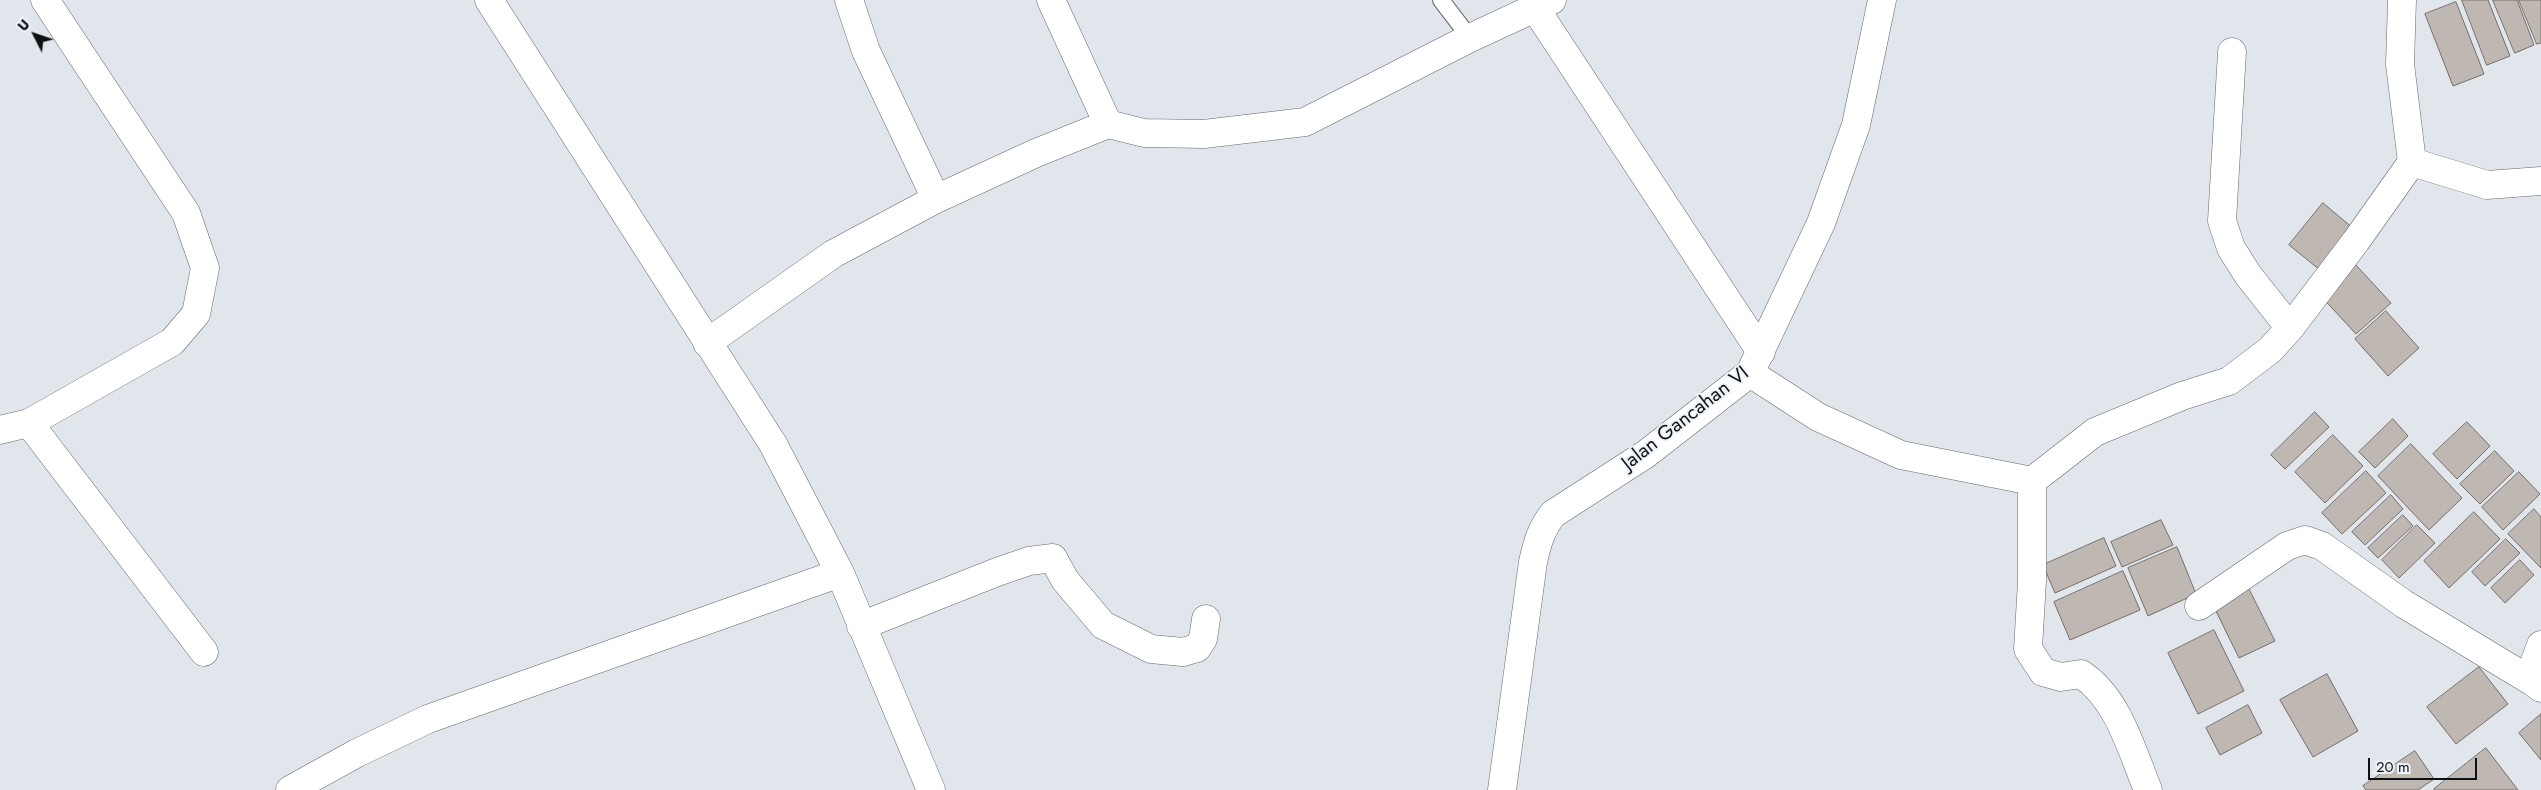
<!DOCTYPE html>
<html>
<head>
<meta charset="utf-8">
<style>
  body { margin:0 }
  #map { position:relative; width:2541px; height:790px; overflow:hidden; background:#e1e5ec; font-family:Jost,sans-serif }
  canvas { display:block }
  .north { position:absolute; left:10px; top:10px; width:50px; height:50px; -webkit-text-stroke:4px #eef3f9; paint-order:stroke; rotate:311deg; font-size:14px; font-weight:700; line-height:20px; text-align:center; color:#0f1012 }
  .north::after { content:''; display:block; margin:auto; width:18px; height:22px; background:#0f1012; clip-path:polygon(50% 0,100% 100%,50% 72%,0 100%) }
  .scale { position:absolute; left:2368px; top:758px; width:109px; height:22px; box-sizing:border-box; border:2px solid #0f1012; border-top:0; padding-left:6px; font-size:15px; line-height:18px; white-space:nowrap; color:#0f1012; -webkit-text-stroke:4px #eef3f9; paint-order:stroke }
</style>
</head>
<body>
<div id="map">
<canvas width="2541" height="790"></canvas>
<div class="north">U</div>
<div class="scale">20 m</div>
</div>
<script>
const c = document.querySelector('canvas').getContext('2d');
c.lineJoin = 'round';
function fillPath(path, color) { c.fillStyle = color; c.fill(path, 'evenodd'); }
function stroke(path, color, width, dash) { c.strokeStyle = color; c.lineWidth = width; c.lineCap = dash ? 'butt' : 'round'; c.setLineDash(dash || []); c.stroke(path); }
function drawText(font, color, halo, rows, align = 'center') {
  c.font = font + ' Jost,sans-serif'; c.lineWidth = 4; c.setLineDash([]); c.textBaseline = 'middle'; c.strokeStyle = halo; c.fillStyle = color; for (const [text, x, y, turn = 0] of rows) {
    c.save(); c.translate(x, y); c.rotate((+turn || 0) * Math.PI / 180); c.textAlign = isNaN(turn) ? turn : align; if (halo) c.strokeText(text, 0, 0); c.fillText(text, 0, 0); c.restore();
  }
}
const building = new Path2D(`
  M2462,0H2488L2510,56L2487,65Z
  M2493,0H2517L2534,45L2515,53Z
  M2519,0H2541V43L2537,44Z
  M2456,2L2484,74L2453,86L2425,14Z
  M2323,203L2354,229L2320,270L2289,245Z
  M2355,264L2391,303L2356,334L2320,295Z
  M2386,311L2419,348L2388,376L2355,339Z
  M2315,412L2329,427L2285,469L2271,455Z
  M2393,419L2408,436L2375,468L2359,452Z
  M2467,422L2490,446L2457,479L2433,454Z
  M2333,435L2363,466L2325,503L2295,472Z
  M2411,444L2462,498L2429,530L2378,476Z
  M2495,451L2514,471L2480,504L2460,484Z
  M2366,471L2386,493L2342,534L2322,513Z
  M2519,472L2540,494L2503,530L2482,507Z
  M2391,495L2403,509L2365,545L2352,532Z
  M2534,509L2541,517V568L2508,534Z
  M2474,512L2500,539L2449,588L2424,561Z
  M2403,515L2413,526L2378,558L2368,548Z
  M2161,520L2173,545L2122,567L2111,542Z
  M2417,525L2435,543L2399,578L2382,560Z
  M2104,538L2116,566L2055,593L2043,565Z
  M2506,539L2520,553L2485,586L2472,572Z
  M2177,547L2196,594L2148,616L2128,568Z
  M2520,560L2534,575L2505,603L2491,588Z
  M2123,571L2140,610L2070,640L2054,602Z
  M2249,589L2275,641L2239,658L2214,607Z
  M2214,630L2244,691L2198,714L2168,653Z
  M2479,667L2508,704L2456,744L2427,707Z
  M2327,674L2358,731L2313,757L2280,700Z
  M2248,705L2262,733L2220,755L2206,728Z
  M2541,714V760L2519,733Z
  M2486,748L2518,790H2434V789Z
  M2415,751L2434,779L2418,790H2366L2363,786Z`);
fillPath(building, '#beb7b2');
stroke(building, '#746e69', 1);
const service = new Path2D(`
  M1441,0L1470,38`);
const minor = new Path2D(`
  M489,0L773,444L840,573L931,790
  M849,0L866,51L936,199
  M1051,0L1108,124
  M2402,0L2400,64L2412,162L2487,185L2541,181
  M1535,8L1761,352
  M2232,52L2222,221L2231,248L2248,275L2290,328
  M707,343L833,254L936,199L1036,153L1108,124L1144,133L1204,134L1305,122L1470,38L1552,0
  M1750,373L1818,417L1901,455L2032,481L2095,432L2182,396L2229,381L2270,350L2290,328L2356,241L2412,162
  M29,423L204,652
  M0,430L29,423L172,342L196,314L205,268L186,213L45,0
  M2032,481V581L2028,649L2043,672L2061,677L2081,674C2118,698 2132,751 2148,790
  M2199,606L2287,546L2305,540L2322,546L2404,604L2533,682
  M861,626L997,572L1029,561L1053,558L1065,580L1103,625L1151,649L1183,652L1197,648L1203,639L1206,619
  M2541,645L2535,661L2533,682L2541,688
  M290,790L357,753L428,719L840,573
  M1502,790L1533,562C1537,544 1541,529 1553,514L1646,454L1750,373L1821,223L1856,125L1882,0`);
stroke(service, '#64686d', 18);
stroke(minor, '#64686d', 29);
stroke(service, '#fff', 16);
stroke(minor, '#fff', 28);
drawText('20px', '#0f1012', '#eef3f9', [
  ["Jalan Gancahan VI",1686,419,-38]
]);
</script>
</body>
</html>
